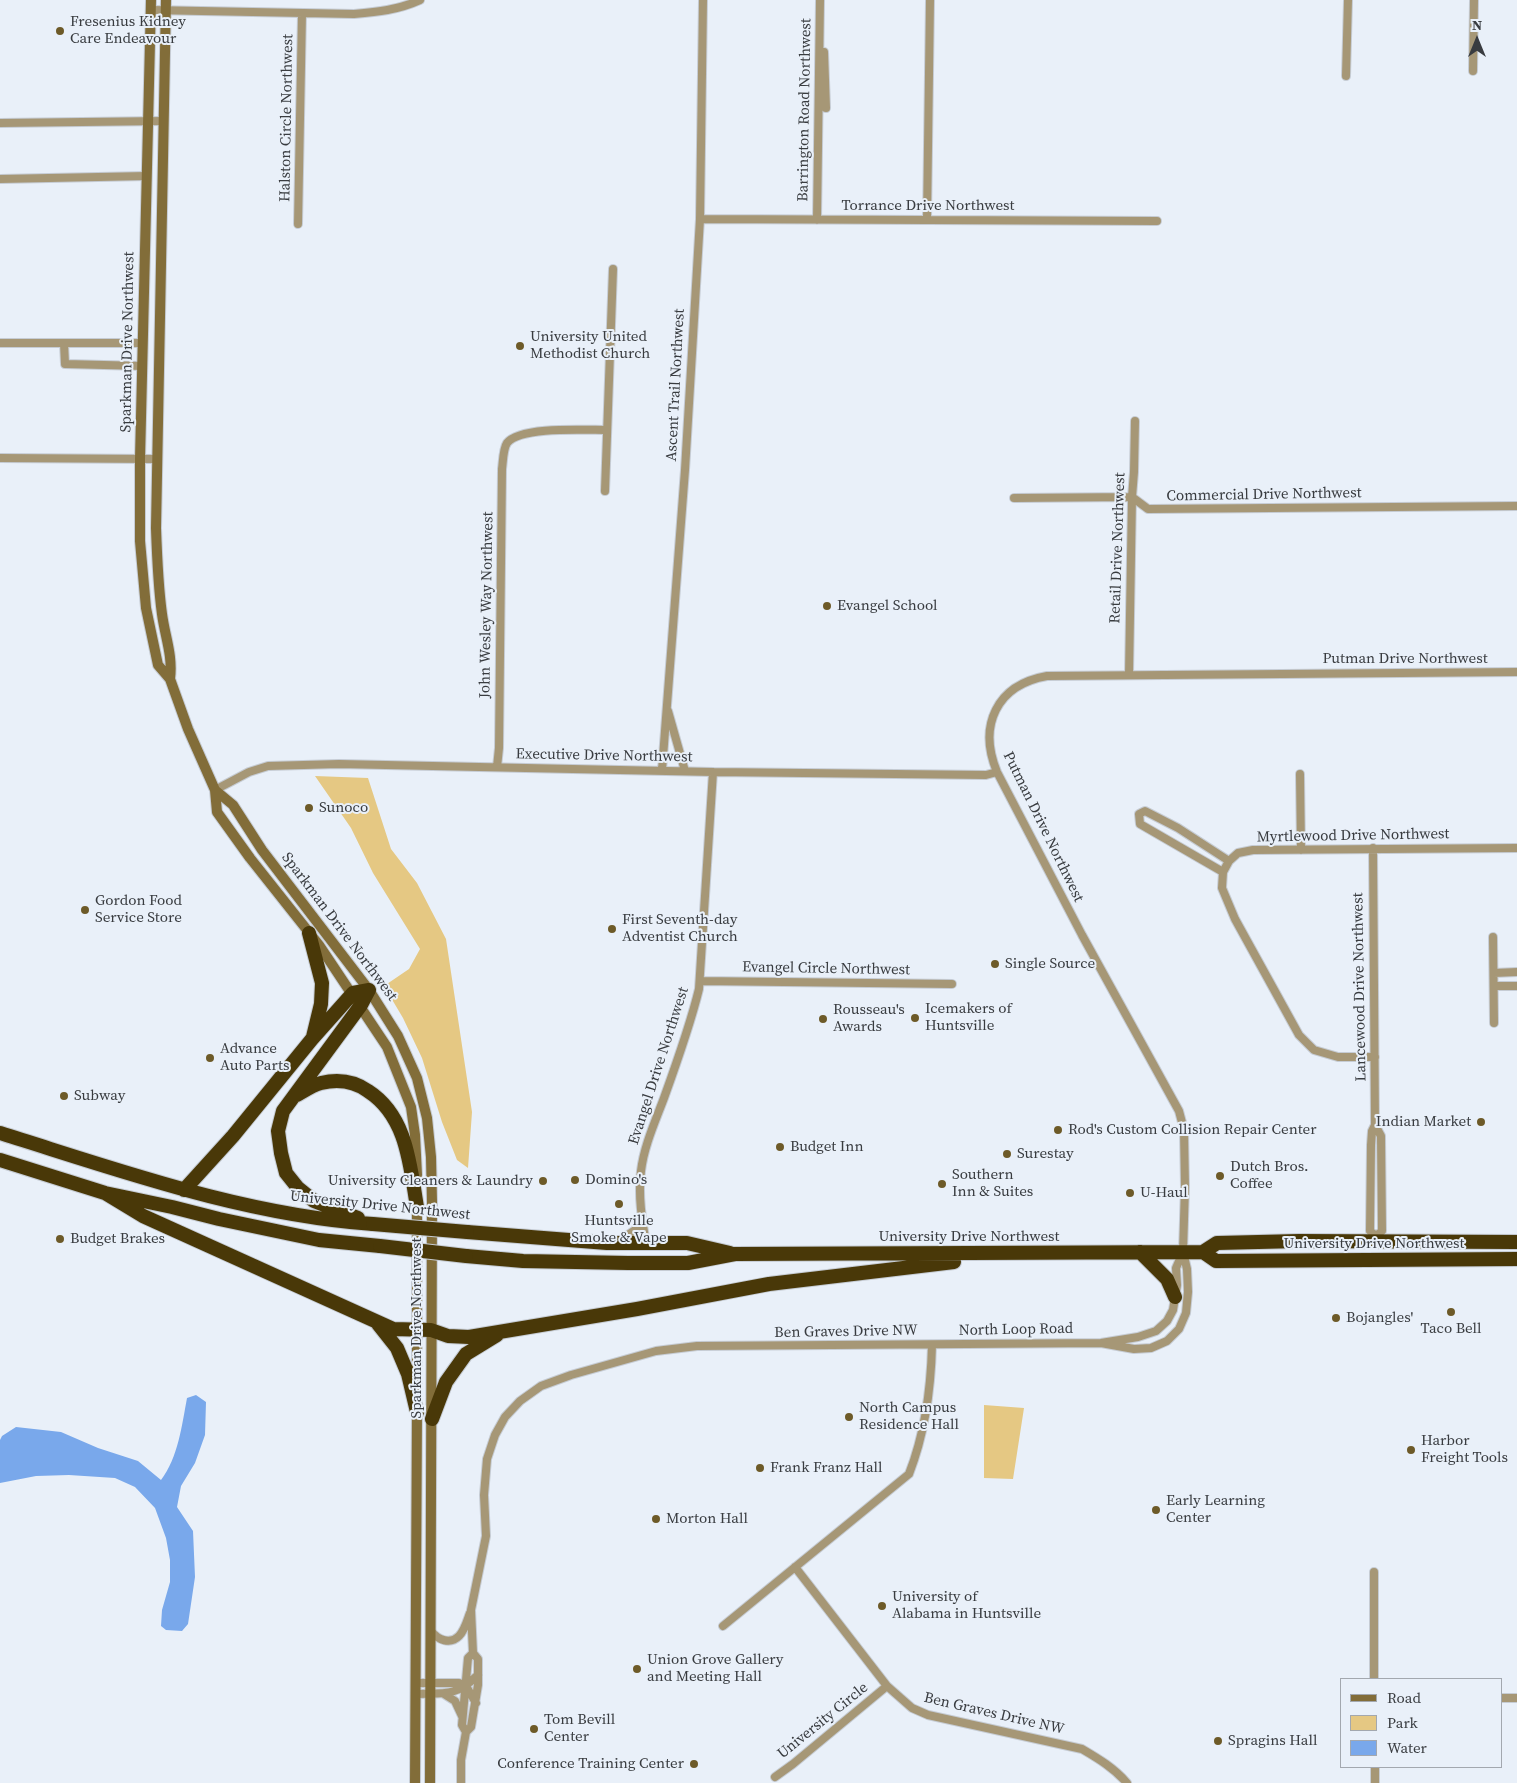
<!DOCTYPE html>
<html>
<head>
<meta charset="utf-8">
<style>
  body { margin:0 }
  #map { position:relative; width:1517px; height:1783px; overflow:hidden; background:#e9f0f9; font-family:"Source Serif 4",serif }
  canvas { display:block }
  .legend { position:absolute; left:1340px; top:1678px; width:162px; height:90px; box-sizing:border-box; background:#e9f0f9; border:1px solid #a3a8af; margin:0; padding:6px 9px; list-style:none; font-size:15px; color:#393c40 }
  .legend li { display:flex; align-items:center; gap:10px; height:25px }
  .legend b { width:25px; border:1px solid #a3a8af }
  .north { position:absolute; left:1452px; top:15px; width:50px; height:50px; -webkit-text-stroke:4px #e9f0f9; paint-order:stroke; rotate:0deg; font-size:14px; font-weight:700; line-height:20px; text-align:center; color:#393c40 }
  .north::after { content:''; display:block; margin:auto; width:18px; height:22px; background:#393c40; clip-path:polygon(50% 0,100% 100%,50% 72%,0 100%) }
</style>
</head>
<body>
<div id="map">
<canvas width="1517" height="1783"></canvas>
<ul class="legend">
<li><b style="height:6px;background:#826d39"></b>Road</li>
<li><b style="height:14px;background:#e5c883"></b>Park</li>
<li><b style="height:14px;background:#79a8eb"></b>Water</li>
</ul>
<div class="north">N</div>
</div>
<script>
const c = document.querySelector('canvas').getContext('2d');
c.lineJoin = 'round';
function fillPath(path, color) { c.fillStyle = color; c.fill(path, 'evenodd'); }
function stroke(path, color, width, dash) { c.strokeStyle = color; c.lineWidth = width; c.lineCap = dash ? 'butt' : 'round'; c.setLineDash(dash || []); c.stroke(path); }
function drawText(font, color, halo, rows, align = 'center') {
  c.font = font + ' "Source Serif 4",serif'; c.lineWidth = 4; c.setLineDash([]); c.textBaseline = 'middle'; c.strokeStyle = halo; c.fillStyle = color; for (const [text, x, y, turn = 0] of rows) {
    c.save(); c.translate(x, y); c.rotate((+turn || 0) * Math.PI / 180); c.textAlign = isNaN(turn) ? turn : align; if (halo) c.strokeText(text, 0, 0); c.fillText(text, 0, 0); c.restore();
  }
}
fillPath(new Path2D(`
  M315,776L368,778L391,849L417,883L446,939L472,1112L468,1168L457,1160L442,1122L422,1058L403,1018L384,986L409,969L420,949L373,873L351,828Z
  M984,1405L1024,1408L1013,1479L984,1478Z`), '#e5c883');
fillPath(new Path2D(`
  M196,1395L206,1402L205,1435L195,1463L181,1486L177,1507L193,1531L195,1577L188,1624L182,1631L166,1630L161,1626L162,1610L170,1582V1560L166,1538L155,1508L135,1487L115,1478L69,1475L36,1476L0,1483V1440L2,1436L16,1427L61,1432L98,1448L138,1461L161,1480C178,1458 182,1425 187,1398Z`), '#79a8eb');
const street = new Path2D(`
  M151,10L354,14C377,12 398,10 420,0
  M824,52L826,108
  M1473,71L1474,0
  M1346,76L1348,0
  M0,123L164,121
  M0,179L147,176
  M700,219L1157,221
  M817,220L820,0
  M927,220L930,0
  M298,224L302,13
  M0,343H143
  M64,343L65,364L143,366
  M0,458L157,459
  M605,491L613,269
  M1014,498L1132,497L1148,509L1517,506
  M1129,675L1132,497L1134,472L1135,421
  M668,711L685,771
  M497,767L499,748L502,469C503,462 503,449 507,443C520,426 585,430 606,430
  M662,770L685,470L700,219L703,0
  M1300,774L1301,850
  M215,790L249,772L268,766L339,764L713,772L986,775L997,772
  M1373,848L1375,1125L1372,1131L1371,1145L1370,1231L1376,1236
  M1223,872L1140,824L1139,814L1145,811L1178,828L1229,861
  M1493,937L1494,1023
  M1494,973L1517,972
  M700,981L952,984
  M1494,986H1517
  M1375,1057H1338L1314,1050L1299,1035L1235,919L1222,888L1223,872L1229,861L1238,853L1253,850L1517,848
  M1375,1125L1381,1136L1382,1231L1376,1236V1241
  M619,1241L635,1230L642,1218
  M646,1244C642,1220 638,1196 641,1171C644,1146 655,1122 664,1098C677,1062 690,1026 699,989L713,772
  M1101,1343L1134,1349L1151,1348L1167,1341L1179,1329L1186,1313L1188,1292L1187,1269L1183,1252L1185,1187L1184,1130L1179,1111L1082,935L997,772C978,726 996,685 1047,676L1517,672
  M795,1567L887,1686L912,1708L928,1715L1082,1749C1099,1759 1114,1768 1127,1783
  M1374,1572V1679
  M723,1626L909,1474C925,1433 931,1388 932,1345
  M431,1631C438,1640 450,1645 459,1636C465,1630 467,1621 470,1613
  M416,1683H459L466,1686L476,1703
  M415,1694C445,1693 455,1697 478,1675
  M444,1694L455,1701L462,1716
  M1501,1698H1517
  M466,1732L471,1727L478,1685V1659L473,1653L471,1610L486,1536L484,1495L487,1459L495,1435L505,1417L520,1401L541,1386L571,1375L656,1351L697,1346L1101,1343L1138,1337L1156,1331L1167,1321L1173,1310L1177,1285L1176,1268L1183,1252
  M775,1777L793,1764L887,1686
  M461,1783V1760L466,1732L462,1725L468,1658L473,1653
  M1375,1783V1767`);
const secondary = new Path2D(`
  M151,0L140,459V541L146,608L158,665L170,679L188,729L215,790L217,812L250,858L319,945L387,1047L411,1107L415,1135L417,1175
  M166,0L156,528C157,557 158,585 162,614C165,637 173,655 170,679
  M215,790L233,805L262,850L369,990L398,1036L417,1078L427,1118L431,1157L432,1202L430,1783
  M417,1392V1202
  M415,1783L417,1407`);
const highway = new Path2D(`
  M309,933L322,983L321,1004L313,1037
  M297,1095C304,1091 313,1085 321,1083C338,1079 354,1081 368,1091C407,1116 410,1165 417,1207
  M0,1133C122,1171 244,1215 373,1224
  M0,1160L105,1193L172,1207L219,1219L319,1240L380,1246
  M184,1190L233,1136L312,1039L353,993L369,990
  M105,1193L143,1216L393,1329L431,1330L448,1336L469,1337L637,1309L769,1284L954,1262
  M358,1218L314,1201L298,1188L286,1173L281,1153L278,1131L283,1111L361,1005L369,990
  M467,1232L607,1243H687L730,1253
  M1140,1252L1167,1279L1175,1297
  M1203,1252L1216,1261L1517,1259
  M466,1256L523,1261L628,1263H688L735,1254L1203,1252L1217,1243L1299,1241L1517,1242
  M378,1324L397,1348L408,1374L417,1412
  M432,1419L446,1382L466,1354L497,1335`);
stroke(street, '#c6ccd4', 10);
stroke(secondary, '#c6ccd4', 12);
stroke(highway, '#c6ccd4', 16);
stroke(street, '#a69776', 8);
stroke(secondary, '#826d39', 10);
stroke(highway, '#493808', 14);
const highwayBridge = new Path2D(`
  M373,1224L467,1232
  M380,1246L466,1256`);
stroke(highwayBridge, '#c6ccd4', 16, []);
stroke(highwayBridge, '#493808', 14);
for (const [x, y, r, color] of [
  [60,31,5,"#6d5a28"],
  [520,346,5,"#6d5a28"],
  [827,606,5,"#6d5a28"],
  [309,808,5,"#6d5a28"],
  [85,910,5,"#6d5a28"],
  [612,929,5,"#6d5a28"],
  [995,964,5,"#6d5a28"],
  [915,1018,5,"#6d5a28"],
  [823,1019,5,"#6d5a28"],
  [210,1058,5,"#6d5a28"],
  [64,1096,5,"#6d5a28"],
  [1481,1122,5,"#6d5a28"],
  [1058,1130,5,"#6d5a28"],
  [780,1147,5,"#6d5a28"],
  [1007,1154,5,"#6d5a28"],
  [1220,1176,5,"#6d5a28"],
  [575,1180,5,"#6d5a28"],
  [543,1181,5,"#6d5a28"],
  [942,1184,5,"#6d5a28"],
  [1130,1193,5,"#6d5a28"],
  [619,1204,5,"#6d5a28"],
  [60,1239,5,"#6d5a28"],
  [1451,1312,5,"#6d5a28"],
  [1336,1318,5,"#6d5a28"],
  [849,1417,5,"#6d5a28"],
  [1411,1450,5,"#6d5a28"],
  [760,1468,5,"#6d5a28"],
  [1156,1510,5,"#6d5a28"],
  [656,1519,5,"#6d5a28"],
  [882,1606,5,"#6d5a28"],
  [637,1669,5,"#6d5a28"],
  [534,1729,5,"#6d5a28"],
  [1218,1741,5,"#6d5a28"],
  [694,1764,5,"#6d5a28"]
]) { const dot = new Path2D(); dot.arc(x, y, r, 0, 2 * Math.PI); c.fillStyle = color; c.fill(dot); stroke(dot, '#e9f0f9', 2); }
drawText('15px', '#393c40', '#e9f0f9', [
  ["Fresenius Kidney",70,22],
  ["Care Endeavour",70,39],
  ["University United",530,337],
  ["Methodist Church",530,354],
  ["Evangel School",837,606],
  ["Sunoco",319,808],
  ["Gordon Food",95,901],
  ["Service Store",95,918],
  ["First Seventh-day",622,920],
  ["Adventist Church",622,937],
  ["Single Source",1005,964],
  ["Icemakers of",925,1009],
  ["Huntsville",925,1026],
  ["Rousseau's",833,1010],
  ["Awards",833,1027],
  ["Advance",220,1049],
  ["Auto Parts",220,1066],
  ["Subway",74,1096],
  ["Indian Market",1471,1122,"right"],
  ["Rod's Custom Collision Repair Center",1068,1130],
  ["Budget Inn",790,1147],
  ["Surestay",1017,1154],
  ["Dutch Bros.",1230,1167],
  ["Coffee",1230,1184],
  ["Southern",952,1175],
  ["Inn & Suites",952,1192],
  ["Domino's",585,1180],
  ["University Cleaners & Laundry",533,1181,"right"],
  ["U-Haul",1140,1193],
  ["Huntsville",619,1221,"center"],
  ["Smoke & Vape",619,1238,"center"],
  ["Budget Brakes",70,1239],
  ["Bojangles'",1346,1318],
  ["Taco Bell",1451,1329,"center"],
  ["North Campus",859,1408],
  ["Residence Hall",859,1425],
  ["Harbor",1421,1441],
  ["Freight Tools",1421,1458],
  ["Frank Franz Hall",770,1468],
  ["Early Learning",1166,1501],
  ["Center",1166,1518],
  ["Morton Hall",666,1519],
  ["University of",892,1597],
  ["Alabama in Huntsville",892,1614],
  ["Union Grove Gallery",647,1660],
  ["and Meeting Hall",647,1677],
  ["Tom Bevill",544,1720],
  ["Center",544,1737],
  ["Spragins Hall",1228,1741],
  ["Conference Training Center",684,1764,"right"]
], 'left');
drawText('15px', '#393c40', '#e9f0f9', [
  ["Barrington Road Northwest",805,110,-89],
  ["Halston Circle Northwest",287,118,-89],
  ["Torrance Drive Northwest",928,206],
  ["Sparkman Drive Northwest",128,342,-89],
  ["Ascent Trail Northwest",676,385,-87],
  ["Commercial Drive Northwest",1264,495,-1],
  ["Retail Drive Northwest",1118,548,-88],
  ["John Wesley Way Northwest",487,605,-89],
  ["Putman Drive Northwest",1405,659],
  ["Executive Drive Northwest",604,756,1],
  ["Putman Drive Northwest",1043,827,64],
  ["Myrtlewood Drive Northwest",1353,836,-1],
  ["Sparkman Drive Northwest",339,927,53],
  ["Evangel Circle Northwest",826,969,1],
  ["Lancewood Drive Northwest",1360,987,-91],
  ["Evangel Drive Northwest",659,1066,-72],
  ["University Drive Northwest",380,1206,6],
  ["University Drive Northwest",969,1237],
  ["University Drive Northwest",1374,1244],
  ["Sparkman Drive Northwest",417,1328,-90],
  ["North Loop Road",1016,1330,-1],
  ["Ben Graves Drive NW",846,1332,-1],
  ["Ben Graves Drive NW",994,1714,13],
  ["University Circle",823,1721,-39]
]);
</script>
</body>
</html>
